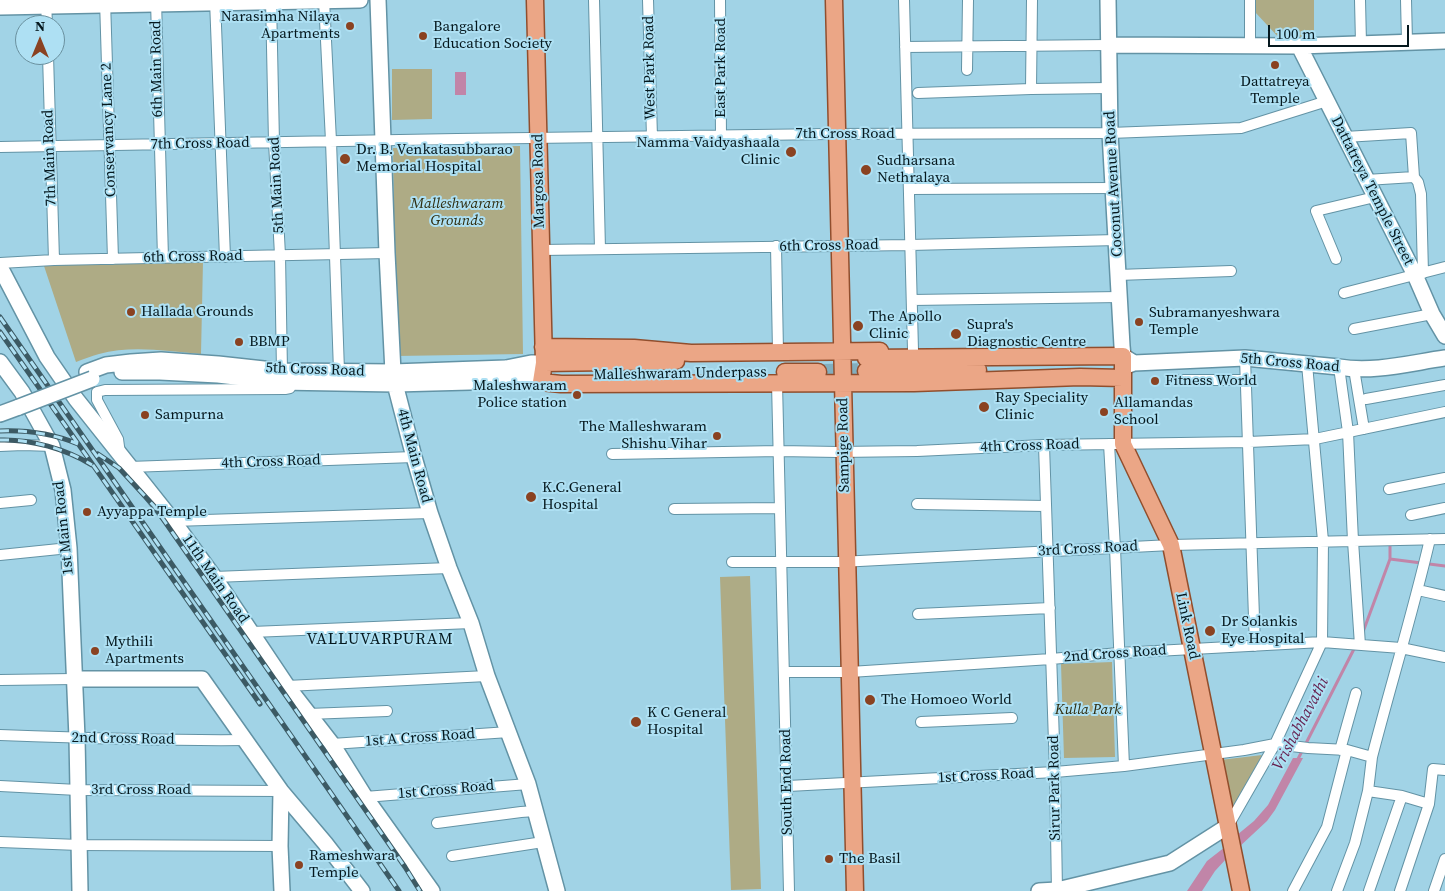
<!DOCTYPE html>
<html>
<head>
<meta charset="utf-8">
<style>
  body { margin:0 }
  #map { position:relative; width:1445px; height:891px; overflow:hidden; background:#a1d3e6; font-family:"Source Serif 4",serif }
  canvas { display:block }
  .north { position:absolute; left:15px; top:15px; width:50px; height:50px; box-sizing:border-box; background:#aee0f3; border:1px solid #6a909e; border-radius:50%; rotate:0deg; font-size:14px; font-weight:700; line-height:20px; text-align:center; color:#05181e }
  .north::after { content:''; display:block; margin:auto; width:18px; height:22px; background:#8a4221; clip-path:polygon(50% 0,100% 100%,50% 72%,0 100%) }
  .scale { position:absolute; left:1268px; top:25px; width:141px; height:22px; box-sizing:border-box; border:2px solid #05181e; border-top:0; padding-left:6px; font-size:15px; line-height:18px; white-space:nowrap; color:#05181e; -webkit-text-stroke:4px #aee0f3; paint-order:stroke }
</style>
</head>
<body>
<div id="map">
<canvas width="1445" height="891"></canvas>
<div class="north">N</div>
<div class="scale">100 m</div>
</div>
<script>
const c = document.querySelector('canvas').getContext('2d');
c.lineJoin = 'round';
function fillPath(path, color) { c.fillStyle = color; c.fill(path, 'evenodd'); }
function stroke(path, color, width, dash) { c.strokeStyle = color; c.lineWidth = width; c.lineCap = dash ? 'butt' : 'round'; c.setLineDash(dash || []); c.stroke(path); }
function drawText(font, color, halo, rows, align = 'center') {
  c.font = font + ' "Source Serif 4",serif'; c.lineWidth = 4; c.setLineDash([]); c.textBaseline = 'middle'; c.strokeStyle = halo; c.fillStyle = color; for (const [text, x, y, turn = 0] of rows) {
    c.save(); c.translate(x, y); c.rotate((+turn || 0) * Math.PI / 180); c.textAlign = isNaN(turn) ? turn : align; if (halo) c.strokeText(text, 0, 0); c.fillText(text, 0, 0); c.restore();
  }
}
fillPath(new Path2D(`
  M1255,0H1314V40H1281L1255,12Z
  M392,69H432V119L392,120Z
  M520,146L523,354L396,356L393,148Z
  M203,261L201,354C167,351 131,345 99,354C91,356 84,359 76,362L43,263Z
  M750,576L761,889L731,890L720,577Z
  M1112,662L1115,757L1064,758L1061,664Z
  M1262,755L1233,814L1220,760Z`), '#aeab85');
fillPath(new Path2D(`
  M455,72H466V95H455Z
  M1293,758H1303L1275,810L1267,821L1238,848L1237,835L1254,821L1268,805Z
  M1225,847L1227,858L1215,871L1202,891H1187L1207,861Z`), '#c185a8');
stroke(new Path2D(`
  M1390,559L1445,566
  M1363,632L1390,559V545
  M1297,761L1355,647`), '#c185a8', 3);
stroke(new Path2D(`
  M818,372L866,371`), '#82aebe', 16, [16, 8]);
const street = new Path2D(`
  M105,0L113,259
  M156,0L163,258
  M215,0L225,257
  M271,0L274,142L280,255L282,371
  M324,0L331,141L339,371
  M594,0L600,249
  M648,0L652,137
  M720,0L721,136
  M904,0L913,350
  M1250,0V45
  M1360,0L1361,43
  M1406,0L1407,41
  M46,1L47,25
  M905,47L1108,45
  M48,55L54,260
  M967,70L968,0
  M1031,89L1032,0
  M918,93L1031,89L1109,88
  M1345,137L1411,133L1414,177L1418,182L1421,194L1423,273
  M0,147L457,139L830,134L1110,133L1241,128L1327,101
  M1366,180L1414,177
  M909,189L1114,188
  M776,246L778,352
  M541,250L910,245L1117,240
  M1336,259L1316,211L1375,197
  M0,263L54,260L387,253
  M1118,275L1231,271
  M1344,293L1445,267
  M912,300L1120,297
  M1354,329L1432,314
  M1245,358L1255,646
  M1339,367L1348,432L1353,541L1360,645
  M1354,369L1364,429
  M1175,380H1246
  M777,383L789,891
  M1366,399L1445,385
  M1109,444L1115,548L1124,766
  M1044,445L1055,772L1057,891
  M0,446L23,445L52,446
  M120,454L118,439L97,400V392L105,390L285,389L290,388
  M612,454L779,451L838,452L917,451L1044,445L1249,442L1315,439L1445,412
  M129,467L414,457
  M1389,489L1445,478
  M0,503L31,500
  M917,504L1046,506
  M674,509L780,508
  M1411,515L1445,508
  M173,521L430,513
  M0,555L69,548
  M732,562H840L1171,545L1445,539
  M214,577L449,568
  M1418,590L1445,596
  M918,614L1050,608
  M252,632L471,623
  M785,672H850L1051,659L1119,653L1322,642L1401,648L1445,657
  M0,680L74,679
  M287,686L487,676
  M308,714L387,711
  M921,722L1012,718
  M0,735C82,738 164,741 246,740
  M332,744L509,732
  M1340,750L1356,693
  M0,786L78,790L281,791
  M788,786L1055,772L1124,766L1244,750L1275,744L1308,748L1347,750L1372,757C1391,684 1413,612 1430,539
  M1368,791L1402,796L1429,804
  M365,797L528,784
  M437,823L521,812L535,811
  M1228,826L1275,744L1322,642L1323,541L1307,364
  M0,842L79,845L280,846
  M452,856L543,842
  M1293,891L1327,827L1347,750
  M1337,891L1355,843L1368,791L1372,757
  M1369,891L1402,796
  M1400,891L1429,804L1433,769L1445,770
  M1434,891L1445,859`);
const secondary = new Path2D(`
  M378,0L387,253L393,372L395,384L414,457L430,513L449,568L471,623L487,676L528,784L557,891
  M1108,0L1110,133L1122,346L1123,356L1134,363
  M0,7L360,0
  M1108,45L1299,46L1445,41
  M1299,46L1415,275L1432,314L1445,336
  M0,267L47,357L76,399L173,521L214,577L287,686L332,744L365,797L432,891
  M0,362L22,392L52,446L63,490L69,548L77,738L80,891
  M1126,366L1134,363L1245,358L1339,367C1373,373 1410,363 1445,358
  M87,372L106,365L131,362L161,360L218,364L282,371L393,372L506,368L531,363H544
  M122,372H160L218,375L279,382L395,384L470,382L542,376
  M0,414L19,407
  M74,679H202L281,791L325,843L362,891
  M281,791L280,846L282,891
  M1039,891L1057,890L1170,863L1228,826`);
const primary = new Path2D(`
  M535,0L544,363L541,382L561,384L914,383L1080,377L1123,378
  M834,0L855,891
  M543,347L634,348L691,353L880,351
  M866,358L1123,356V444L1171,545L1241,891
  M544,363L676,361
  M866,371L978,370
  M785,372H818`);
stroke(street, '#6393a5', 12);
stroke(secondary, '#6393a5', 18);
stroke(primary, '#914e2d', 19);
stroke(street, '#fff', 10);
stroke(secondary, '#fff', 15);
stroke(primary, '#eba686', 16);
const rail = new Path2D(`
  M0,317L399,891
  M0,332L260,704
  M0,431C26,430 54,434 78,444
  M0,440C31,439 66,449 92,465
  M98,454L119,468L154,506L405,867L420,891`);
stroke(rail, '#3c5a64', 5);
stroke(rail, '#aee0f3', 3, [9]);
const secondaryBridge = new Path2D(`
  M19,407L92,379`);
stroke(secondaryBridge, '#6393a5', 18, []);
stroke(secondaryBridge, '#fff', 15);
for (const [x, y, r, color] of [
  [350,26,5,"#8a4221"],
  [423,36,5,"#8a4221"],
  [1275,65,5,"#8a4221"],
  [791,152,6,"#8a4221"],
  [345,159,6,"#8a4221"],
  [866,170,6,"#8a4221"],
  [131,312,5,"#8a4221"],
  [1139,322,5,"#8a4221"],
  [858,326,6,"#8a4221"],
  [956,334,6,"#8a4221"],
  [239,342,5,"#8a4221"],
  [1155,381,5,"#8a4221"],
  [577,395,5,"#8a4221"],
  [984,407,6,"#8a4221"],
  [1104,412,5,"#8a4221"],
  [145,415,5,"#8a4221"],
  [717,436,5,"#8a4221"],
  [531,497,6,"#8a4221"],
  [87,512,5,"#8a4221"],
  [1210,631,6,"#8a4221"],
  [95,651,5,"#8a4221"],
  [870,700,6,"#8a4221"],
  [636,722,6,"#8a4221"],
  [829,859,5,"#8a4221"],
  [299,865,5,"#8a4221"]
]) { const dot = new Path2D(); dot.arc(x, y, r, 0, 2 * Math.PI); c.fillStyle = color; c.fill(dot); stroke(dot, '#aee0f3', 2); }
drawText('15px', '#05181e', '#aee0f3', [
  ["Narasimha Nilaya",340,17,"right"],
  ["Apartments",340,34,"right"],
  ["Bangalore",433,27],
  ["Education Society",433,44],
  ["Dattatreya",1275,82,"center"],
  ["Temple",1275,99,"center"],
  ["Namma Vaidyashaala",780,143,"right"],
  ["Clinic",780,160,"right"],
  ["Dr. B. Venkatasubbarao",356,150],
  ["Memorial Hospital",356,167],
  ["Sudharsana",877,161],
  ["Nethralaya",877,178],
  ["Hallada Grounds",141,312],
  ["Subramanyeshwara",1149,313],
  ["Temple",1149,330],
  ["The Apollo",869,317],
  ["Clinic",869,334],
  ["Supra's",967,325],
  ["Diagnostic Centre",967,342],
  ["BBMP",249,342],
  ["Fitness World",1165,381],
  ["Maleshwaram",567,386,"right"],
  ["Police station",567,403,"right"],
  ["Ray Speciality",995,398],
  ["Clinic",995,415],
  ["Allamandas",1114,403],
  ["School",1114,420],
  ["Sampurna",155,415],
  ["The Malleshwaram",707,427,"right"],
  ["Shishu Vihar",707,444,"right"],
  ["K.C.General",542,488],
  ["Hospital",542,505],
  ["Ayyappa Temple",97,512],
  ["Dr Solankis",1221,622],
  ["Eye Hospital",1221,639],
  ["Mythili",105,642],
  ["Apartments",105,659],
  ["The Homoeo World",881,700],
  ["K C General",647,713],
  ["Hospital",647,730],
  ["Rameshwara",309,856],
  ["Temple",309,873],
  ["The Basil",839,859]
], 'left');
drawText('15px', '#05181e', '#aee0f3', [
  ["West Park Road",650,68,-91],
  ["East Park Road",721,68,-90],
  ["6th Main Road",157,69,-91],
  ["Conservancy Lane 2",109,130,-92],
  ["7th Cross Road",845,134],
  ["7th Cross Road",200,144,-1],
  ["7th Main Road",50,158,-92],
  ["Margosa Road",539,181,-91],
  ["Coconut Avenue Road",1114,184,-93],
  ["5th Main Road",277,185,-93],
  ["Dattatreya Temple Street",1372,191,63],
  ["6th Cross Road",829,246,-1],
  ["6th Cross Road",193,257,-1],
  ["5th Cross Road",1290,363,5],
  ["5th Cross Road",315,370,2],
  ["Malleshwaram Underpass",680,374,-1],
  ["Sampige Road",844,445,-91],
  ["4th Cross Road",1030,446,-2],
  ["4th Main Road",414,456,75],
  ["4th Cross Road",271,462,-2],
  ["1st Main Road",64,528,-96],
  ["3rd Cross Road",1088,549,-3],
  ["11th Main Road",215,579,55],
  ["Link Road",1187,626,78],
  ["2nd Cross Road",1115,654,-4],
  ["1st A Cross Road",420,738,-4],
  ["2nd Cross Road",123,739,1],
  ["1st Cross Road",986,776,-3],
  ["South End Road",787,782,-91],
  ["Sirur Park Road",1055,788,-91],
  ["3rd Cross Road",141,790],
  ["1st Cross Road",446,790,-5]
]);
drawText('italic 15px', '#2f2c0e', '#aee0f3', [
  ["Malleshwaram",457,204],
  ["Grounds",457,221],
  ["Kulla Park",1088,710]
]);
c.letterSpacing = '1px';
drawText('16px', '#05181e', '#aee0f3', [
  ["VALLUVARPURAM",380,640]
]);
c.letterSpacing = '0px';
drawText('italic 16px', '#651e4d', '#aee0f3', [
  ["Vrishabhavathi",1301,724,-62]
]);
</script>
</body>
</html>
